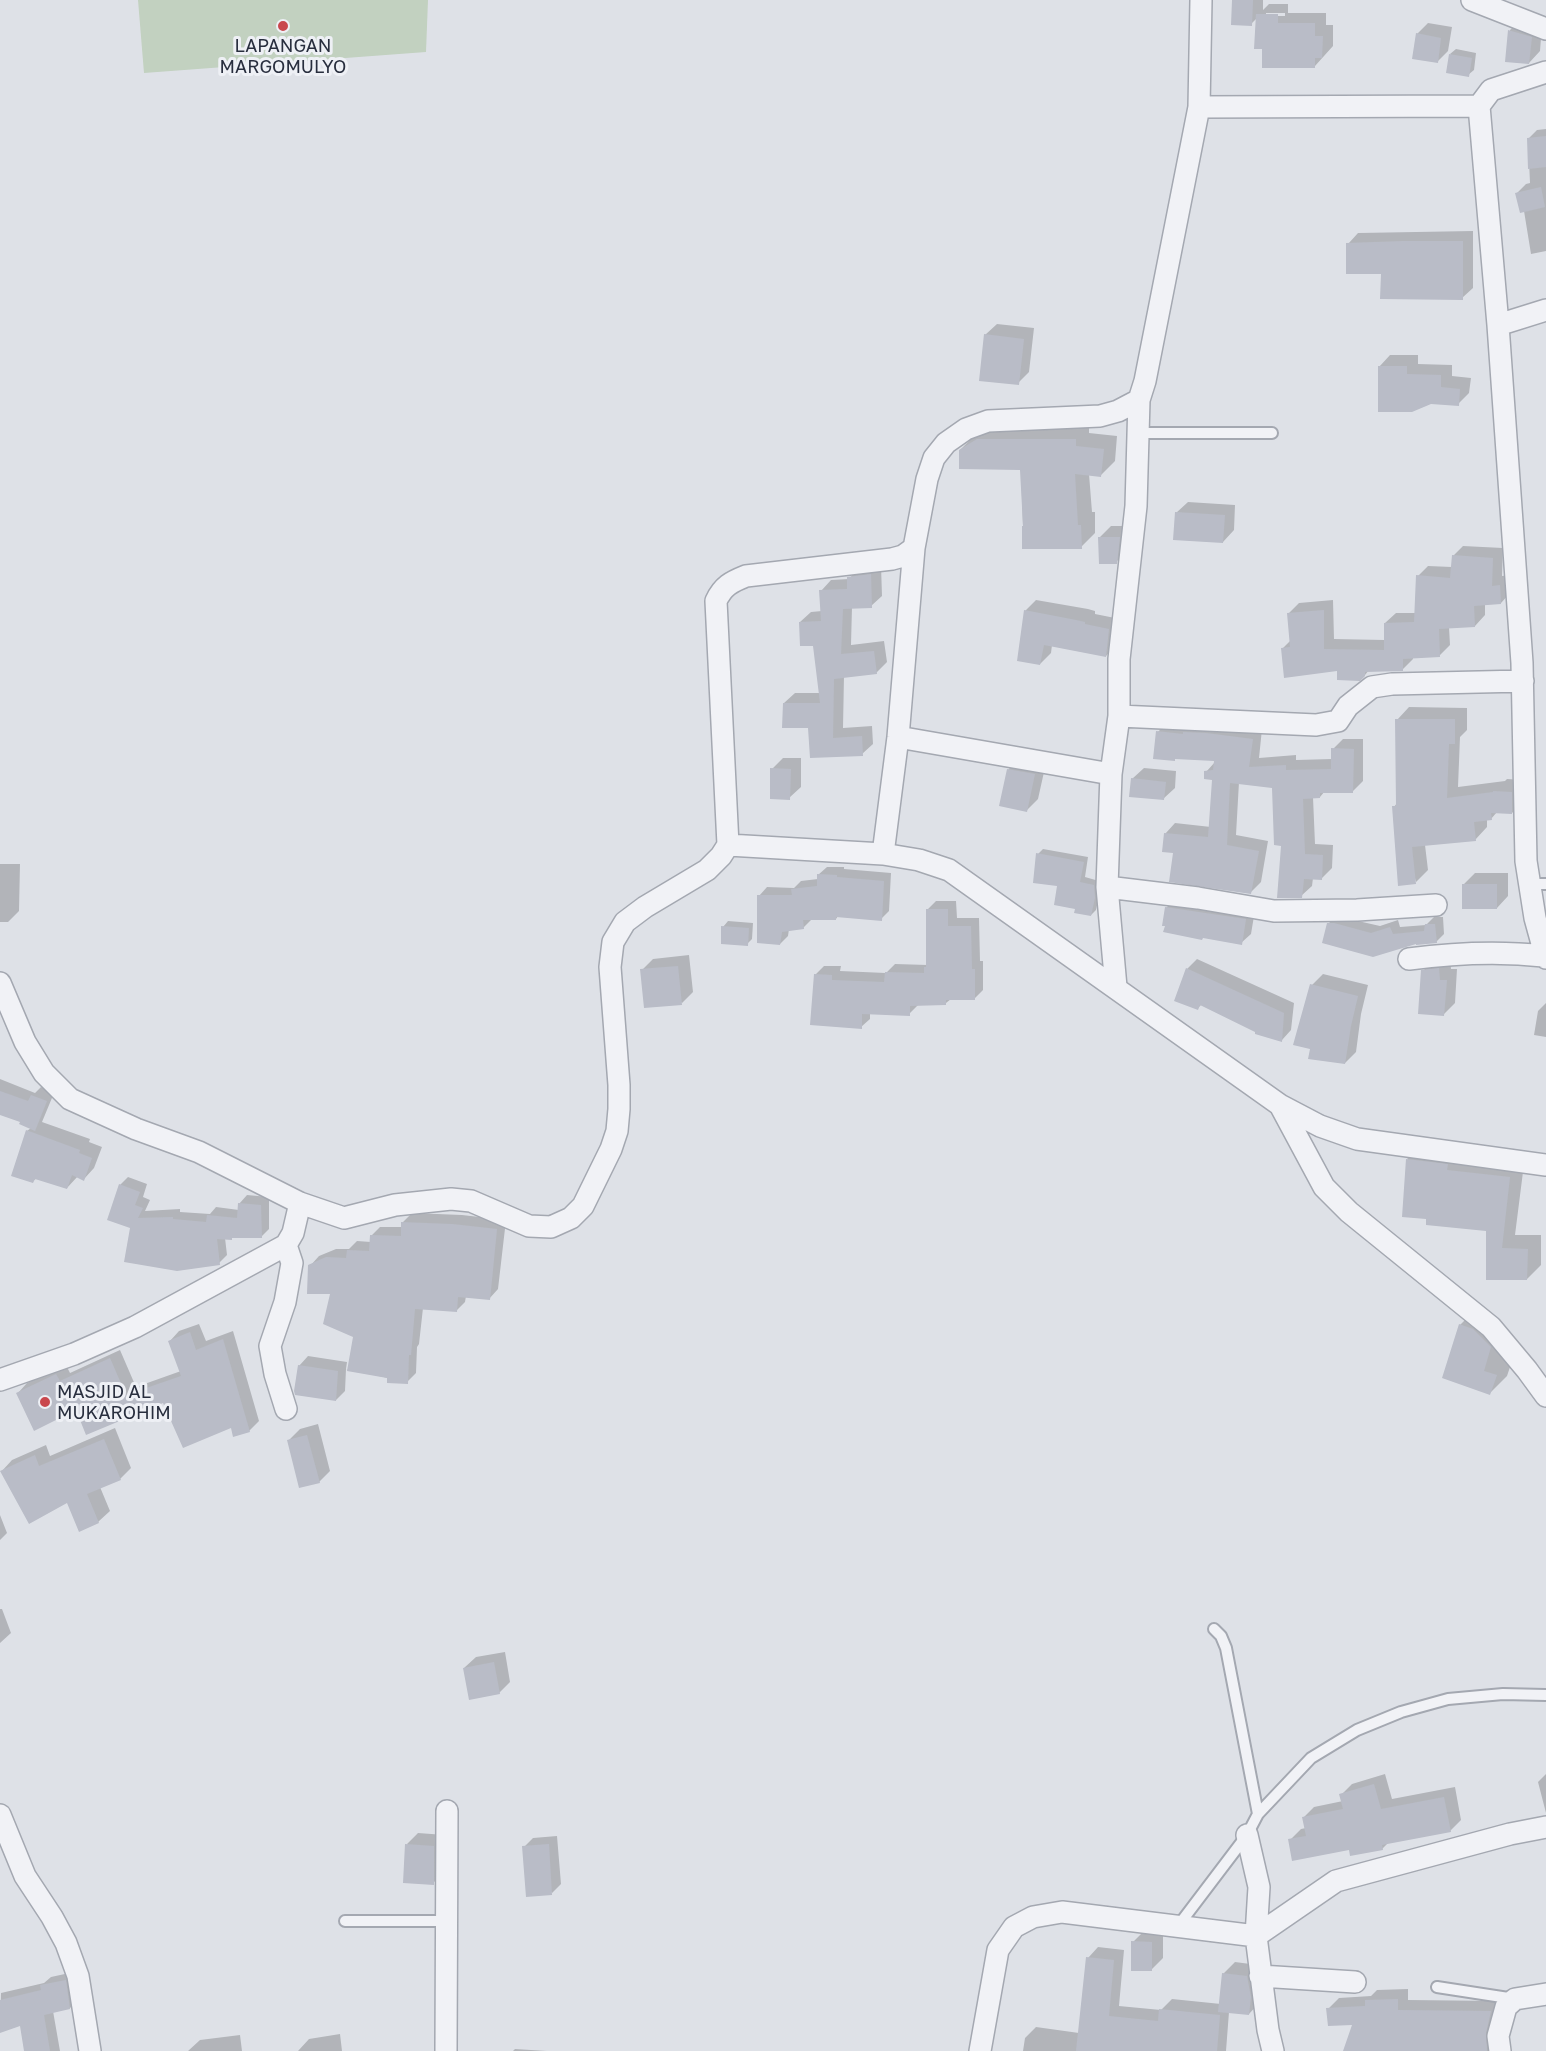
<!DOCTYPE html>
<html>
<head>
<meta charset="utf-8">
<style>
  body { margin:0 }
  canvas { display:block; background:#dee1e7 }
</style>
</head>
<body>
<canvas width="1546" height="2051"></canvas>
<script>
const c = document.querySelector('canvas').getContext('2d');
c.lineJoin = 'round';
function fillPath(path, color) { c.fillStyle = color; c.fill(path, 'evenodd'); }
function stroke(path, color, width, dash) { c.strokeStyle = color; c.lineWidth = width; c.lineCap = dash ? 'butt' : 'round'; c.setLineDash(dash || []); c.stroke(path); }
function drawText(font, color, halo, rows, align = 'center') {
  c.font = font + ' "Golos Text",sans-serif'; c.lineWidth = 6; c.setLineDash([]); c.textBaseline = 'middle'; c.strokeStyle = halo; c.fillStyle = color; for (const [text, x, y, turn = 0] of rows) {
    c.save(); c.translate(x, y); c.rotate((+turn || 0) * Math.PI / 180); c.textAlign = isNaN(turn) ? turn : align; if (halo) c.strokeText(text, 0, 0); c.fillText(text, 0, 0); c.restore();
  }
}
fillPath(new Path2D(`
  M138,0H428L426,52L144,73Z`), '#c2d1c0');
fillPath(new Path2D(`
  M1233,0H1263V10L1269,4H1288V13H1326V25H1333V46L1315,66L1263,48L1257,18L1251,24ZM1266,13H1285V16H1266Z
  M1521,19L1542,26L1540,51L1529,63L1507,61L1510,30Z
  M1428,23L1452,27L1448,51L1437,62L1417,34Z
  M1456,49L1476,53L1474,70L1468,75L1450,54Z
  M1546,129V251L1531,254L1524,211L1517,193L1526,184L1530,183L1528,139L1537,130Z
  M1473,231V288L1462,298L1382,273L1348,244L1358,233Z
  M997,324L1034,328L1029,372L1018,383L985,335Z
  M1390,355H1418V364L1452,365V376L1471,378L1469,393L1458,404L1379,367Z
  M992,425L1089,426V433L1117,436L1115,461L1101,475L1089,474L1092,512H1095V533L1081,547L1023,527L1021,468L960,450L974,436Z
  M1188,502L1235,505L1234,530L1223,542L1176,513Z
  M1111,526H1130L1127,551L1116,562L1100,537Z
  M1463,546L1503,548L1502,576L1510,575L1511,592L1501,603L1485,604V615L1475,626L1449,627L1450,645L1440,655L1413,657V659L1402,670H1369L1365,675L1339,669L1282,649L1291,640L1289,613L1299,603L1333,600L1334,639L1385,640V623L1396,613H1416L1418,576L1428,566L1452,567L1453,556Z
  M881,565L882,596L871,606L852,607L851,645L884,641L887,662L876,673L844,676L843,728L872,726L873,744L862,754L809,727L784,703L795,693H821L815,644L800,622L811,612L822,611L821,591L831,580L849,579L859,567Z
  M1036,600L1088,609L1095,611V614L1120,619L1116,645L1106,656L1052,645L1051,653L1040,664L1025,611Z
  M1409,707L1467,708V730L1460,737L1458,787L1505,781L1507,779L1524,780V801L1512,813L1497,812L1491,819H1487V827L1475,840L1425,845L1428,870L1416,882L1394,807L1397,803V720Z
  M1168,721L1262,729L1259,758L1296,755V760L1332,759L1333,749L1343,739H1363V781L1353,791H1325L1320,797H1313L1315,844L1333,845L1332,868L1322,878H1313L1312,886L1301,896L1282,844L1273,787L1239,782L1236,835L1268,841L1261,882L1250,893L1175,851L1165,834L1175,823L1211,827L1214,779L1206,772L1215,762V759L1176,758L1174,760L1158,732Z
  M783,758H801V787L789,798L772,769Z
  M1019,758L1046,763L1038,799L1027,810L1008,770Z
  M1144,768L1176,771L1175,788L1163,799L1132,779Z
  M1043,849L1088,857L1085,877L1099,881L1100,892L1096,910L1091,915L1077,908L1059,885L1038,854Z
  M0,864H20L19,911L8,922H0Z
  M827,867H844V869L891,873L889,911L881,919L838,916L836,919L811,920L803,928L789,929L788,936L780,944L759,896L767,887L794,888L801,881L818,879V875Z
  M1475,873H1508V896L1497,908L1463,885Z
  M1176,898L1255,910L1251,934L1241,943L1166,908Z
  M936,901H956L957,918H979L980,961H983V990L974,999H951L946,1003L918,1005L909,1014L870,1013V1019L861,1027L815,975L824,966H841L840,971L886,973L895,964L928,965L927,910Z
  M1336,916L1380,926L1398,920L1400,927L1426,925L1434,917H1443L1444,934L1436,942H1323L1328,924Z
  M728,921L753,923L752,939L747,944L723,927Z
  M689,955L693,992L682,1003L642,970L653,959Z
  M1450,958L1451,969H1457L1455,1003L1444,1014L1423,971L1434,960Z
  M1197,959L1294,1003L1291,1030L1282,1040L1257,1031L1202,1004L1198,1008L1187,969Z
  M1323,974L1368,985L1361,1014L1356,1052L1345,1063L1312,985Z
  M1546,1003V1037L1534,1035L1538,1011Z
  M0,1079L35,1093L41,1087L54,1093L42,1122L90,1139L89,1142L102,1147L94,1168L84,1179L78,1176L67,1188L37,1178L33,1181L27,1131L31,1128L22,1121L0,1114Z
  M1421,1145L1524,1164L1515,1235H1541V1265L1527,1279L1487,1278V1230L1407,1159Z
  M128,1177L147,1184L143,1197L150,1200L145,1211L180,1209V1212L210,1214L216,1207L239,1210V1204L247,1195L269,1197V1229L261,1237L225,1238L227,1255L219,1263L132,1227L120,1185Z
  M412,1213L462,1215L506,1220L498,1289L489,1299L466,1296L465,1302L456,1311L423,1308L419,1344L417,1347L416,1373L407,1382L346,1369L345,1391L336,1400L299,1366L308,1356L347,1362L346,1369H348L355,1336L332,1293L310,1266L319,1256L336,1249H349L357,1241L371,1242V1236L380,1227H402L403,1222Z
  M1477,1308L1490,1312L1508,1330L1500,1354L1513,1358L1507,1376L1490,1393L1460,1325Z
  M199,1324L206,1341L233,1331L259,1421L249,1431L164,1401L77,1408L18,1393L27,1383L66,1365L70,1373L120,1350L136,1387L181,1371L170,1341L179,1331Z
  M318,1424L330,1471L319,1482L288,1441L300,1429Z
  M115,1428L131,1468L120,1479L100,1487L110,1511L98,1522L68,1501L1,1472L12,1460L46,1445L50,1456Z
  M0,1515L7,1533L0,1540Z
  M0,1609H2L11,1633L0,1643Z
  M505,1652L510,1682L499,1693L464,1668L476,1657Z
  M1385,1774L1392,1799L1455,1787L1461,1820L1450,1831L1389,1842L1382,1849H1351L1290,1840L1301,1829L1306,1828L1303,1818L1314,1807L1343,1801L1341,1795L1352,1784Z
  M1546,1774V1813L1538,1782Z
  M418,1833L445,1835V1872L433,1883L407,1844Z
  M557,1836L561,1884L552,1893L524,1847L533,1838Z
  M1144,1931H1163V1958L1152,1969L1133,1942Z
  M1098,1947L1124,1950L1119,2006L1161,2010L1172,1999L1221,2004L1223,1974L1235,1962L1258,1965L1260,2002L1249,2014L1229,2012L1226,2051H1023L1025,2038L1036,2027L1079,2033L1088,1958Z
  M74,1972L79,1999L70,2008L53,2011L60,2051H26L21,2024L0,2032L1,1993L44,1983L51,1977Z
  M1408,1989V2000L1501,2001L1502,2051H1392L1354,2023L1328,2009L1339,1998L1371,1996L1377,1990Z
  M340,2034L342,2051H298L309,2039Z
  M240,2035L242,2051H188L200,2040Z
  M515,2049L547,2051H513Z`), '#0003');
fillPath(new Path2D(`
  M1232,0H1253L1252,26L1231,25Z
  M1256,14H1278V23H1315V36H1323L1322,58H1315V68H1262V49H1254Z
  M1508,30L1532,37L1529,64L1505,62Z
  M1416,33L1441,38L1438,63L1412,59Z
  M1449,54L1472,58L1469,77L1446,73Z
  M1546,136V167L1528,169L1527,138Z
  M1541,187L1545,207L1520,213L1515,193Z
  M1403,241H1463V300L1380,299L1381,274H1346V243Z
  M984,334L1024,339L1019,385L979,381Z
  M1378,366H1407V374L1441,375V387L1460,389L1459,406L1431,404L1412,412H1378Z
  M977,439H1076V446L1104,449L1101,477L1075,474L1078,525H1081L1082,549H1022V526H1023L1020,470L959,469V450Z
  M1175,512L1225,515L1223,543L1173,540Z
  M1098,537H1120L1117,564H1099Z
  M1452,555L1493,558L1492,586L1500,585L1501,604L1474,606L1475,627L1439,629L1440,657L1403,659V671L1365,672V676L1360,681L1337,680V671L1284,678L1281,648L1290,647L1287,613L1324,610V649L1384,650V623L1414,622L1416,575L1450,578Z
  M871,574L872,608L843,609L841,654L874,651L877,674L834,679L833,738L862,736L863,756L810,758L808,728H782L783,703H820L813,646H800L799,622L821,621L819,590L847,589V577Z
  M1024,610L1076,620L1085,622V624L1109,629L1106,657L1044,645L1040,665L1017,661Z
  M1395,719H1455V744H1449L1447,798L1493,792V791L1512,792V814L1491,813L1492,820L1474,822L1476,841L1412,847L1416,884L1398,886L1392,806H1396Z
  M1156,731L1183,734V732L1206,733L1253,739L1249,767L1286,765V770L1331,769V748L1354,749L1353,793H1320V798L1303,799L1305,854L1323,855L1322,880L1304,879L1302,898H1277L1281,846L1274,845L1272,788L1230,783L1227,845L1259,851L1251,894L1169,882L1173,853L1162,852L1164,833L1208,837L1212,780L1204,779V771L1213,770L1214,761L1175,759V761L1153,759Z
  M770,768L791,769L790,800L770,799Z
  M1007,769L1035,774L1027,812L999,806Z
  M1131,778L1166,782L1164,800L1129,797Z
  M1036,853L1084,862L1080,882L1094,885L1095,898L1091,916L1074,913L1075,909L1054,905L1057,886L1033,883Z
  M817,874L837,875V877L884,881L882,921L836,917V920H803L804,929L782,932L780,945L757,943V895H792L791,889L817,886Z
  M1462,884H1497V909H1462Z
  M1165,907L1246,919L1242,945L1203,938L1202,940L1163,932L1165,926H1162Z
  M926,909H948V926H971L972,969H975V1000H946V1005L910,1006V1016L862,1014V1029L810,1025L814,974L832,975V980L884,982L885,972L924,973V967H926Z
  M1327,923H1334L1371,933L1390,927L1393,934L1424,931L1425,924H1435L1437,943L1416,945V944L1373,957L1322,943Z
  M721,926L749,928L748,946L721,944Z
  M678,966L682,1005L644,1008L640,969Z
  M1186,968L1284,1013L1282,1042L1255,1034V1032L1200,1005L1198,1010L1174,1001Z
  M1439,968L1440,980H1447L1444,1016L1418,1014L1421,970Z
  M1310,984L1358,996L1351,1026L1345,1064L1308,1059L1310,1049L1293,1045Z
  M0,1091L28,1101L31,1095L47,1101L35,1131L19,1124L20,1122L0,1115Z
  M26,1130L80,1150L79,1153L92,1158L84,1181L72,1175L67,1189L35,1179L33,1183L11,1176Z
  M1406,1159L1448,1164L1447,1170L1510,1177L1502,1248L1528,1249L1527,1280H1486V1231L1426,1225V1219L1402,1217Z
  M119,1184L140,1192L135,1205L143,1208L138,1218L173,1217V1219L206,1222L207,1215L237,1218L238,1203L261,1205L262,1238H232V1240L217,1239L220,1265L177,1271L124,1262L130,1228L107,1220Z
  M401,1222L452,1224L497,1229L490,1300L458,1297L457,1312L415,1309L411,1355H409L408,1384L387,1383V1378L347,1371L353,1337L323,1324L330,1294H307L308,1265L326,1257L346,1258L347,1250L369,1251L370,1235L401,1236Z
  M1459,1324L1473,1329L1491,1347L1484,1371L1497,1375L1490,1395L1442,1378Z
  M190,1332L196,1350L223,1339L250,1432L233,1437L231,1428L183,1448L163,1403L86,1435L76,1410L34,1431L16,1393L56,1374L60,1381L110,1358L126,1395L181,1376L168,1341Z
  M298,1365L338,1371L336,1401L295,1395L294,1391Z
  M307,1435L320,1483L299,1488L287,1440Z
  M104,1439L121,1480L87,1494L99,1523L79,1532L67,1503L29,1524L0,1471L35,1455L39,1466Z
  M494,1662L500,1694L469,1700L463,1668Z
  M1374,1784L1381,1809L1444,1797L1451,1832L1382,1845L1383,1850L1350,1856L1349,1850L1292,1861L1288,1839L1306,1836L1302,1817L1343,1809L1339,1794Z
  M405,1844L434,1846V1885L403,1883Z
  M549,1844L552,1895L526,1897L522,1846Z
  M1131,1941L1152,1942V1971H1131Z
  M1086,1957L1114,1960L1109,2016L1158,2021L1159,2009L1220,2015L1217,2051H1076Z
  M1222,1973L1247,1976L1251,1997L1249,2015L1218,2012Z
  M66,1980L70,2009L44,2015L50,2051H24L20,2026L0,2033V2000L41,1990L40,1985Z
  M1398,1999V2010L1491,2011L1486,2033L1487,2051H1343L1352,2025L1328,2026L1326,2008L1365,2006V2000Z`), '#b9bcc7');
const lane = new Path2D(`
  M1138,433H1272
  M1530,884H1546
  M1214,1629L1221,1636L1226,1648L1258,1814
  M345,1921H446
  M1178,1926L1247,1835L1258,1814L1311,1758L1357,1730L1401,1712L1448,1699L1503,1694L1546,1695
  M1437,1987L1515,1999`);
const street = new Path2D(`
  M1472,0L1546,29
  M1546,72L1491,90L1479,106L1498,325L1522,663L1526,861L1535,918L1546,958
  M1199,107L1479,106
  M1498,325L1546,310
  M1119,716L1316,725L1338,721L1348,706L1372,687L1392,684L1523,681
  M898,737L1111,774
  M728,845L883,854L919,860L949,870L1280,1105L1320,1126L1357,1139L1546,1165
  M883,854L898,737L914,548
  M1107,887L1198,898L1274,911L1357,910L1436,905
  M1409,959C1455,953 1498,951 1544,956
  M0,983L25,1042L44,1073L70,1099L136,1129L199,1152L300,1203L344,1218L395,1205L451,1199L471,1201L529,1226L551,1227L571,1218L583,1206L611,1149L617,1131L619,1109V1085L610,967L613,942L625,922L645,907L707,870L721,856L728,845L716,601C723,586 731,582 746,576L892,559L903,556L914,548L927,479L934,458L946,443L966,429L988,421L1100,416L1118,411L1139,400L1145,381L1199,107L1201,0
  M1116,987L1107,887L1111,774L1119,716V659L1136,506L1139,400
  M1280,1105L1324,1187L1349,1212L1491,1327L1527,1370L1546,1396
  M286,1245L292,1263L285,1302L270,1346L275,1374L286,1409
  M0,1380L74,1354L135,1327L286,1245L293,1233L300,1203
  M0,1815L25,1876L52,1917L66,1943L78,1976L90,2051
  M1247,1835L1259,1887L1256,1936
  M1256,1936L1336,1881L1510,1834L1546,1827
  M1260,1976L1355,1982
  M446,2051L447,1811
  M980,2051L998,1950L1014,1927L1033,1917L1062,1912L1256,1936L1268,2030L1273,2051
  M1500,2051L1498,2036L1506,2007L1515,1999L1546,1994`);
stroke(lane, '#a4a8b1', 14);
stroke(street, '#a4a8b1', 24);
stroke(lane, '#f1f2f6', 10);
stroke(street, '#f1f2f6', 21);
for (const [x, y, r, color] of [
  [283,26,6,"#c9474d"],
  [45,1402,6,"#c9474d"]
]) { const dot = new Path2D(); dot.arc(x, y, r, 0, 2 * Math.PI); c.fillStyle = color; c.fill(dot); stroke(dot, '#eef0f5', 2); }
drawText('18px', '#282e3e', '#eef0f5', [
  ["LAPANGAN",283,46],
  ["MARGOMULYO",283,67],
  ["MASJID AL",57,1392,"left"],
  ["MUKAROHIM",57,1413,"left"]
]);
</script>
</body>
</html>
